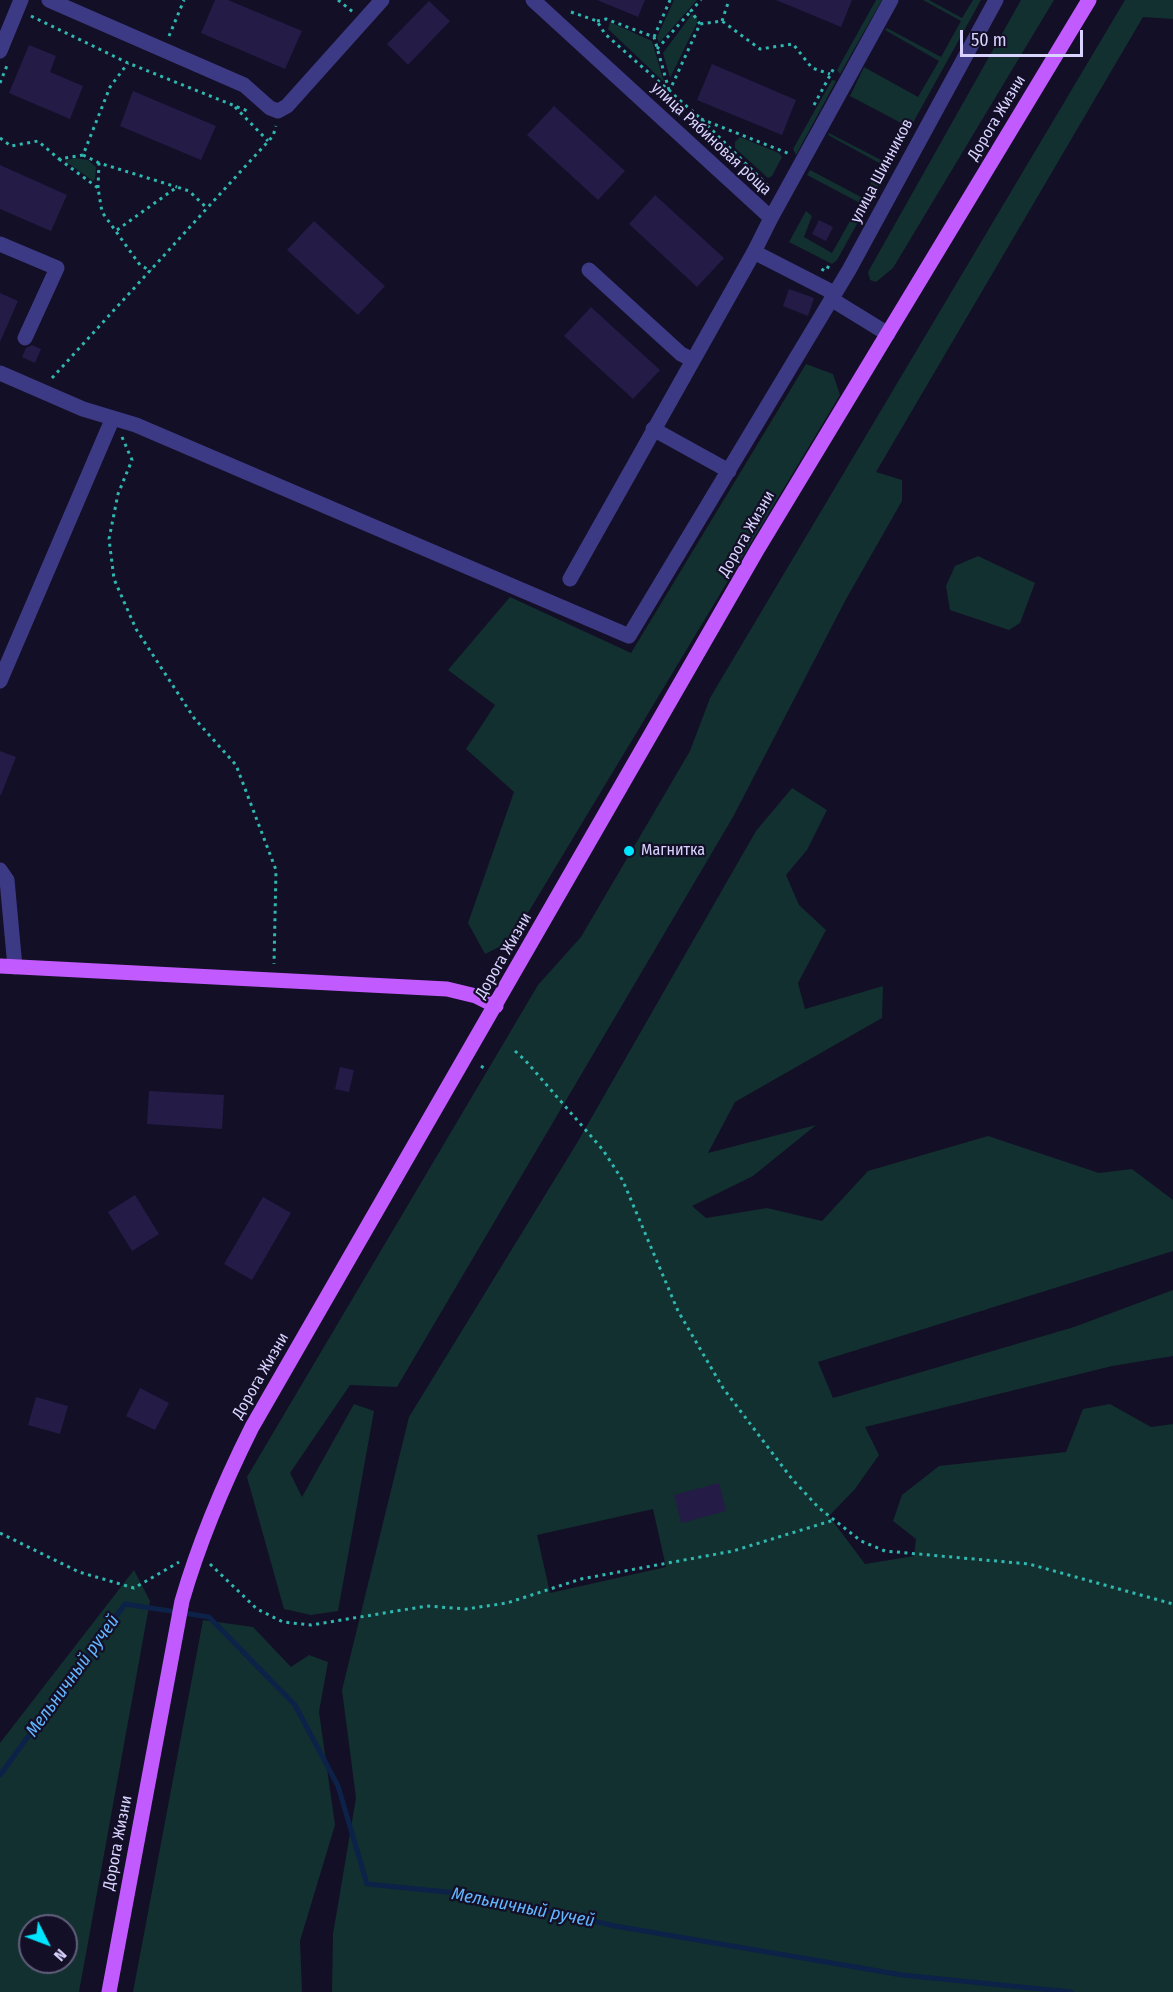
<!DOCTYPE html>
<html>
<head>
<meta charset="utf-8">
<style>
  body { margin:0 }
  #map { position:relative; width:1173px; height:1992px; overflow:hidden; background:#130f26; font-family:"Fira Sans Condensed",sans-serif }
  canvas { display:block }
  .north { position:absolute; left:18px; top:1914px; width:60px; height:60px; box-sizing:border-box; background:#130f26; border:2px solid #625e7d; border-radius:50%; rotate:132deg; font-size:16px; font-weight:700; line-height:24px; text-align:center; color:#d9d4ff }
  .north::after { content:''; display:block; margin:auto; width:21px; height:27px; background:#00e5ff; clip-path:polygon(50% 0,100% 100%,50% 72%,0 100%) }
  .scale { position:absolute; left:960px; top:30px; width:123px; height:27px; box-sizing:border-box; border:3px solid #d9d4ff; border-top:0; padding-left:8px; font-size:18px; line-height:21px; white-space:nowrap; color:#d9d4ff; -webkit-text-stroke:4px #130f26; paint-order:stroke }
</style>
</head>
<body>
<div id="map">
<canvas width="1173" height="1992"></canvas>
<div class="north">N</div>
<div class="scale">50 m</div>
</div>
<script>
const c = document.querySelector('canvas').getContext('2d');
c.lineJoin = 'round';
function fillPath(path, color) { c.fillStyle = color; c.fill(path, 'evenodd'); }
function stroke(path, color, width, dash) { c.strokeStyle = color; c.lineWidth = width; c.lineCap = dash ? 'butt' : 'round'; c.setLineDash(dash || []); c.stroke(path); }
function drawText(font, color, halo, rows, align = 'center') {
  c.font = font + ' "Fira Sans Condensed",sans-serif'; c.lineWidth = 4.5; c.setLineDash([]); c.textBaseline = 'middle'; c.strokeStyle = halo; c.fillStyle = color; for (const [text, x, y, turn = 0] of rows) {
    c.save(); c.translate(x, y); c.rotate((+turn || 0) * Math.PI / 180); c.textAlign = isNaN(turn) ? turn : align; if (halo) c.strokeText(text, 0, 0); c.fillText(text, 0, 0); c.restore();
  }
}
fillPath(new Path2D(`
  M674,0H697L659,43L657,37Z
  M876,0H882L840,74L837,70Z
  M923,0H929L962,18L973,0H981L837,260L832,264L789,242L806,211L812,216L804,237L832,253L860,203L807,175L810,170L863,198L881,164L828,135L829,133L883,161L903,124L850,96L864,67L918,97L939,61L885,30L887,28L941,57L961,21Z
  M1021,0H1054L893,268L876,282L870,280L868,272Z
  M1125,0H1173V19L1143,17L876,472L902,480V501L845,601L733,817L397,1387L350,1385L290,1473L302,1497L354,1404L374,1411L338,1611L311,1615L284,1609L247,1477L538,985L581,937L690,751L710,698Z
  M692,14L697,16V23L670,78L663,53Z
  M610,22L652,41L664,82L608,29Z
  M832,80L836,81L796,155L793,149Z
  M740,137L779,153L782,157L772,176L768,178L735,148V142Z
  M75,158L88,160L96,167L95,179L93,181L65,161Z
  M806,364L833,374L840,395L511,941L485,954L468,923L514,792L466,749L495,705L448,670L510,597L631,653Z
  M978,556L1035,583L1020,623L1009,630L950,610L946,586L955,566Z
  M792,788L827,810L807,850L786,875L799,905L826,930L798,983L805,1009L883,986L882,1018L735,1102L708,1153L816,1125L753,1176L692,1206L706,1218L767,1208L822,1221L868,1171L988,1136L1099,1173L1132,1169L1173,1200V1251L818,1362L833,1398L1074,1327L1173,1290V1356L1112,1366L865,1427L879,1455L855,1489L829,1516L865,1564L914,1556L916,1539L893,1521L902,1495L939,1466L1066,1452L1083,1409L1110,1404L1151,1427L1173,1424V1992H332L333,1934L356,1798L342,1690L409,1417L577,1143L756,831ZM653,1509L666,1567L550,1593L537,1535Z
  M134,1570L150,1601L79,1992H0V1743ZM30,1926H66V1962H30Z
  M203,1620L253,1627L291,1667L309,1655L328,1662L319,1712L335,1825L300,1941L302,1992H133Z`), '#12302f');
stroke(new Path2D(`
  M0,1775L125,1604L209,1617L295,1705L338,1786L367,1884L477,1895L615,1926L902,1975L1071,1992`), '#0c2248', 5);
fillPath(new Path2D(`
  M215,0H228L302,31L285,69L201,33Z
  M597,0H645L638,17Z
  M776,0H852L841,27Z
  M429,1L450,21L408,65L387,44Z
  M29,45L56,56L50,72L83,86L70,119L9,93Z
  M712,64L796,100L782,135L697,100Z
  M133,91L216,126L201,160L120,126Z
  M554,106L625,171L598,200L527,135Z
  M0,165L67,195L51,231L0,209Z
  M655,195L724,258L697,287L629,224Z
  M819,220L833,227L826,241L812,234Z
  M314,221L385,286L358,315L287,250Z
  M789,289L814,298L808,316L783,306Z
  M0,293L18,301L0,342Z
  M591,307L660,370L633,399L564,336Z
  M32,345L41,349L35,363L22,357L26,348Z
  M0,751L16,757L1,795H0Z
  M340,1067L354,1070L349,1092L335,1089Z
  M149,1091L224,1095L222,1129L147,1124Z
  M135,1195L159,1234L132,1251L108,1212Z
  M263,1197L291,1213L252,1280L224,1264Z
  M140,1388L169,1403L155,1430L126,1416Z
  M36,1397L68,1406L60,1434L28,1425Z
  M719,1483L726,1511L681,1523L674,1495Z`), '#241b47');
stroke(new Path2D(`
  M338,0L353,12
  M571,12L597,21L605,34L700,118L770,188
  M31,16L128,63L250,112
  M597,21L606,19L654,37L669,90
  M722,21L729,0
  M700,24L691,11L701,0
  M169,36L184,0
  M654,37L670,0
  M657,49L691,11
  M0,83L8,63
  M669,92L700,24L722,21L760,49L793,44L812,68L830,74
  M814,105L835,66
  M235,107L268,141
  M701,119L790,154
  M0,138L11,146L38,141L59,159L83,155L110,87L128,63
  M83,155L99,163
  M59,159L98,188L102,212L140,265L151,271
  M98,188L99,163L177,187
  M117,230L177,187L189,191L207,208
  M822,271L825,266L832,269
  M52,378L273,136L276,126
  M122,437L132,460L118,494L109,539L114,579L136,629L194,718L236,765L276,870L274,964
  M515,1051L525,1060L603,1150L623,1181L678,1311L723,1388L792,1479L819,1508L861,1541L885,1551L1029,1564L1173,1604
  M481,1066L484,1068
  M0,1533L79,1572L134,1588L179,1562
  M210,1564L257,1609L283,1622L311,1625L427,1606L466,1609L507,1603L581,1579L733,1551L834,1520`), '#2fb8b0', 3, [3, 4.5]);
stroke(new Path2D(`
  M49,0L244,85L270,108L278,111L287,106L382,0
  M533,0L771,218L754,252L834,293
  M0,51L21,0
  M771,218L891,0
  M0,244L57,268L25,338
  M589,270L681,354L691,359
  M831,299L888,334
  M0,373L83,409L136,425L629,636L849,270L996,0
  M653,429L729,471
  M570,579L754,252
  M0,681L112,420
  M0,870L7,880L15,967`), '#3d3a85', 15);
stroke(new Path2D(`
  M0,966L447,989L476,996L496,1006
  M109,1992L182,1601C200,1539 223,1485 252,1427L757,550L1089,0`), '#c25bff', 15);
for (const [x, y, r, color] of [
  [629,851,6,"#00e5ff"]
]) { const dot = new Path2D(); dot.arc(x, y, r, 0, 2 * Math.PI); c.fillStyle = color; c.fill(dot); stroke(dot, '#130f26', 2); }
drawText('16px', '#d9d4ff', '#130f26', [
  ["Дорога Жизни",997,118,-59],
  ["улица Рябиновая роща",711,139,43],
  ["улица Шинников",882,171,-62],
  ["Дорога Жизни",747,534,-60],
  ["Дорога Жизни",504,956,-60],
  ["Дорога Жизни",261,1376,-60],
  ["Дорога Жизни",118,1843,-79]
]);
drawText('16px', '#d9d4ff', '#130f26', [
  ["Магнитка",641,851]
], 'left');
drawText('italic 18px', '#62b6ff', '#130f26', [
  ["Мельничный ручей",73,1676,-54],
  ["Мельничный ручей",523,1908,11]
]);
</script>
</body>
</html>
